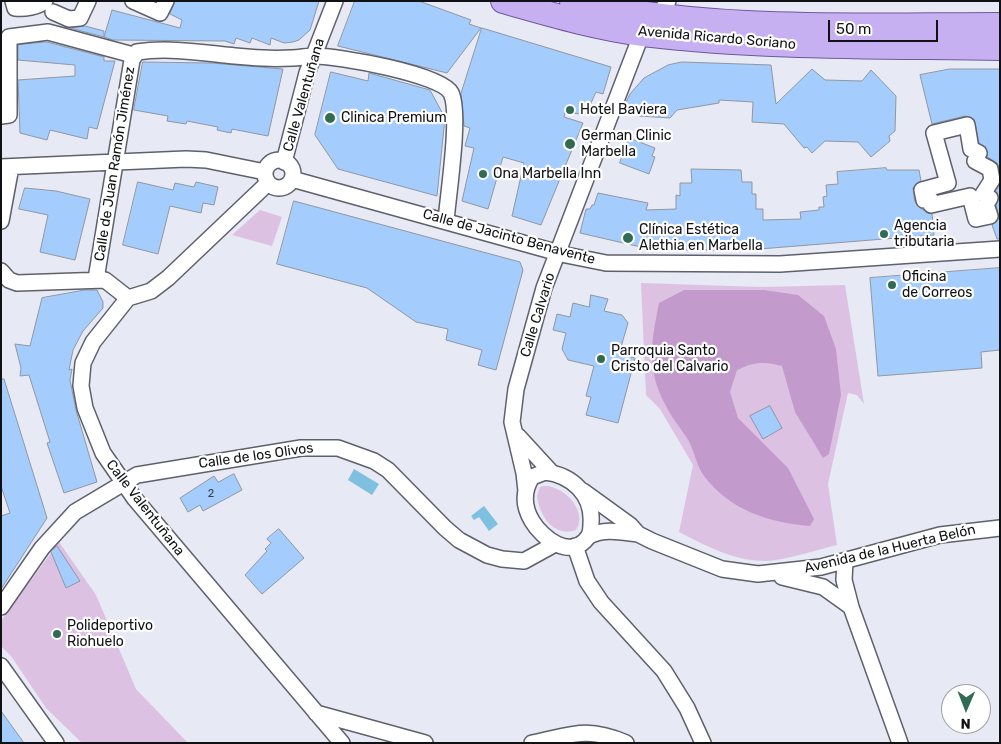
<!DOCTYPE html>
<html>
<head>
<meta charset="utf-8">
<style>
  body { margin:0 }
  #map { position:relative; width:1001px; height:744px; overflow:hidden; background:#e7e9f5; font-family:Rubik,sans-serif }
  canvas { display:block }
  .frame { position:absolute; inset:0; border:2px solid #101115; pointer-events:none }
  .north { position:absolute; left:941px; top:684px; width:50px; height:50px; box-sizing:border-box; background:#fff; border:1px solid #9fa0a1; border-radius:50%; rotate:181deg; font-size:14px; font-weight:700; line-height:20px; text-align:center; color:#101115 }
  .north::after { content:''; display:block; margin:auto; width:18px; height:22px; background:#316b54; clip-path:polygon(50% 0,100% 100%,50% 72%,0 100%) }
  .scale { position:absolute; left:828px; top:20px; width:110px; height:22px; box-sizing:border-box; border:2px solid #101115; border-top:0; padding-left:6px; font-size:15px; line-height:18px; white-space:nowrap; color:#101115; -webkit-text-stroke:4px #fff; paint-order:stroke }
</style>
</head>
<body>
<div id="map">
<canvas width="1001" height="744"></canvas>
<div class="frame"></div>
<div class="north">N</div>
<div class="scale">50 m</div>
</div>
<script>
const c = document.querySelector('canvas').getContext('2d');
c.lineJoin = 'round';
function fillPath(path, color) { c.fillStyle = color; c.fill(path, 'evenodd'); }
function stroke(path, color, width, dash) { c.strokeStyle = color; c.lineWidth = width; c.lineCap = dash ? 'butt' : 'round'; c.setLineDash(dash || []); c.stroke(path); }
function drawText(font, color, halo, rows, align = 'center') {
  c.font = font + ' Rubik,sans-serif'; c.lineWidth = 4.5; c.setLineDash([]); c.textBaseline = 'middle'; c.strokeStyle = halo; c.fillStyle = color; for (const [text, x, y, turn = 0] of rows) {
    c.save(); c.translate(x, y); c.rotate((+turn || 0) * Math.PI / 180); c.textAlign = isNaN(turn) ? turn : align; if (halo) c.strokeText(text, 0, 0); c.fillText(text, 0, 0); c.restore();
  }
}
fillPath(new Path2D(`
  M260,210L282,217L272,246L232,235Z
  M641,283L761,287L845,285L864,404L857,395L848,393L828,484L837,545C816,550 787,560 766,561C733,561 707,546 679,532L693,465L660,409L646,395Z
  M544,486C563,485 589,511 576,530C554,538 539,515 537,496L540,487Z
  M59,542L96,595L136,689L188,743H82L46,708L11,656L1,646V621Z`), '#ddc1e3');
fillPath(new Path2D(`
  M684,290H764L798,295L824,316L836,349L841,395L829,454L823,458L795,412L782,366C764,361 753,362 737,370L730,392L738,418L788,468L814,519L810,526C768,522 731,511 704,476C696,465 694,449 687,438C680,427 671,417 666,406C646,369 651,343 659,303Z`), '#c29acb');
fillPath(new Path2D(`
  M354,469L379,484L372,495L348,480Z
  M484,506L498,524L489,531L479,517L474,520L471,516Z`), '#7fc0e1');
const building = new Path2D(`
  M175,1H319L310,30L299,40L293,42L284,43L271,38L270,45L252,38L250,43L236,38L234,44L225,41L113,40L104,37L112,10L180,28L182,20L170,14Z
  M355,1H419L471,20L469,24L481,28L447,73L338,46Z
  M85,26L104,31V37L70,28Z
  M482,28L611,67L603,94L596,92L586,114L565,113L564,117L583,123L541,225L512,216L524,163L503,157L488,209L462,201L474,148L465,146L470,128L464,126L461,94Z
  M47,42L104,57V61H115L97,129L89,127L87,139L50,130L47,140L20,133L18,80L75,76V65L18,60V45Z
  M143,62L211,63L283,69L268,136L232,129L231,133L217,130L218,127L187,121L186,124L167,121L168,116L134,110Z
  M682,62L771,65L776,104L812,69L825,80L862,81L871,70L896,96L895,131L889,136L890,141L871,157L858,142L825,141L812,153L807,147L804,148L784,124L752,122L753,102L719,100V103L677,110L670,118L639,116L640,113L624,106L630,94L644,78L668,65Z
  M950,69H1000V170L997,163L987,157L986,147L979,143L974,119L965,116L932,124L920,75Z
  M331,72L368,81L369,73L430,90L445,118L437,196L338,169L315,135Z
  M629,138L655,148L652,156L655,157L649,174L620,163Z
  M886,168L887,170H919L921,181L913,188L915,202L920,208L932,214L934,235L747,250H645V248L580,233L586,209H590L592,205H594L598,193L648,203L646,210L676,209V195L680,196V183H692L691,169L741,170L742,182H752V194H756V209H763V220L801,219L800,212L819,210V207H824L823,197L827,196L826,185L838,184L837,172Z
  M138,182L173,190L175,183L194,187L196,182L218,187L214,205L203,203L201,213L170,206L158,254L123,245Z
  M1000,185V239H997L992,225L999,218L996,205L999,198L996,191Z
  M25,188L56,191L90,199L75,260L40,252L48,215L19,209Z
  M294,201L520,262L523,270L496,370L478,365L482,350L446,340L448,329L416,322L367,288L277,264Z
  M1000,268V350L981,352L982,368L878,376L870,278Z
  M85,290H97L103,302V308L83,331L73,350L69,370L72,369L70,380L76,410L97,482L64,493L47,443L50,442L29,375L20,376L21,368L15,344L30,346L42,298Z
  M591,295L608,299L604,311L622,315L628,323L619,354L635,358L618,423L586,415L591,397L586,396L594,366L568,360L562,349L566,333L553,330L557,314L570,317L573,303L589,307Z
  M4,379L47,518L1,589V516L10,513L1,486V380Z
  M770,406L782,428L763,439L750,416Z
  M234,474L242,490L203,511L200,505L188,512L180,498L214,476L218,482Z
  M279,529L304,558L262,594L245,575L267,551L265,549L271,543L267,539Z
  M57,546L80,581L66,588L51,552Z
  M1,711L24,743H1Z`);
fillPath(building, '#a4ccfd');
stroke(building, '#8f97a0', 1);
const street = new Path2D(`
  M13,1L15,8C24,9 38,7 45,1
  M133,1L160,13L166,1
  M53,12L69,19L80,18L88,1
  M1,116L9,115V37L48,32L133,55
  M967,125L971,149L979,153L975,161L990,169L992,180L983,194L990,198L986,204L990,216L976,219L970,196L931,205V200H924L922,190L948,183L934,133Z
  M265 174a14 14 0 1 1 28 0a14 14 0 1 1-28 0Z
  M284,162L307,73L335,1
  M1,167L186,159L206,160L265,172
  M292,179L566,255L606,263L780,264L1000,249
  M268,183L168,278L151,291L128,298L93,342L83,363L82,374L81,386L85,408L103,453L135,499L342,743
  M1,221L11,167
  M1,271L9,280L17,283L105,280L128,298
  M96,279L132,60L137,52C169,47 204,53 235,56C253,58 274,59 292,58C299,58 307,56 315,56C338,56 441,74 451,93C461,113 448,195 446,221
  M518,436L552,473
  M545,472C572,475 593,495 591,523C591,528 591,533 588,537C571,561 542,538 532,521C523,506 523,491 532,477Z
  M526,491L524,473L512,422L516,389L544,288L642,33L658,16L668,1
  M583,491L630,525L638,534L652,541L722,569L758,574L821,567L940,535L1000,528
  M589,536C605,528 621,532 638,534
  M575,546L587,581L601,602L664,671L687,708L703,743
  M845,561L844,580L851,607L900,743
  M782,577L823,587L851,607
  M1,607L42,548L75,512L137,475L301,448H338L374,461L388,470L445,528L459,540L487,555L502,559L524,561L555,544
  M1,666L56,743
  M316,713L425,743
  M532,743C572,735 586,726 626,743`);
const primary = new Path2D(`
  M503,1C549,14 596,28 643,34C762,48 881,46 1000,48
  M572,1C711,32 858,25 1000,25`);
stroke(street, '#5e606b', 18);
stroke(primary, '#6f579e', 26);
stroke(street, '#fff', 15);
stroke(primary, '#c7b0f1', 24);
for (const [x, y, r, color] of [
  [570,110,5,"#316b54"],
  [330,118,6,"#316b54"],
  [570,144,6,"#316b54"],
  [483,174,5,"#316b54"],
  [884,234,5,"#316b54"],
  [628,238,6,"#316b54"],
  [892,285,5,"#316b54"],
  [601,359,5,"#316b54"],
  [57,634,5,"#316b54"]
]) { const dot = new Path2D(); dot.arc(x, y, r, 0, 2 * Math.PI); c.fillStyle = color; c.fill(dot); stroke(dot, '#fff', 2); }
drawText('11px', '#35404f', null, [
  ["2",211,494]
]);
drawText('14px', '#101115', '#fff', [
  ["Avenida Ricardo Soriano",717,38,5],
  ["Calle Valentuñana",304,95,-74],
  ["Calle de Juan Ramón Jiménez",115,164,-81],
  ["Calle de Jacinto Benavente",509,237,15],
  ["Calle Calvario",538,315,-73],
  ["Calle de los Olivos",256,456,-8],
  ["Calle Valentuñana",145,508,52],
  ["Avenida de la Huerta Belón",890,549,-13]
]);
drawText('14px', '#101115', '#fff', [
  ["Hotel Baviera",580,110],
  ["Clinica Premium",341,118],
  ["German Clinic",581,136],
  ["Marbella",581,152],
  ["Ona Marbella Inn",493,174],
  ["Agencia",894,226],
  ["tributaria",894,242],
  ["Clínica Estética",639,230],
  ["Alethia en Marbella",639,246],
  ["Oficina",902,277],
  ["de Correos",902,293],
  ["Parroquia Santo",611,351],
  ["Cristo del Calvario",611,367],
  ["Polideportivo",67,626],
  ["Riohuelo",67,642]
], 'left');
</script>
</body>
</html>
